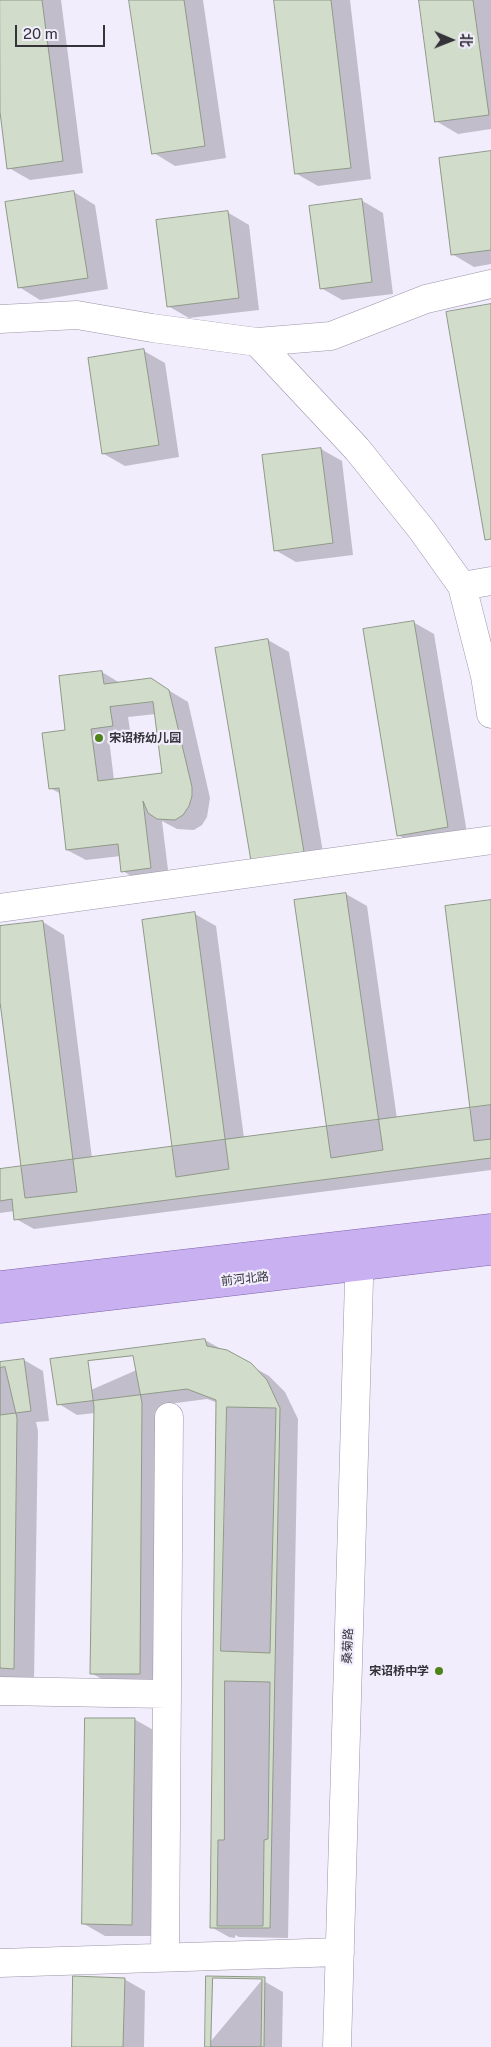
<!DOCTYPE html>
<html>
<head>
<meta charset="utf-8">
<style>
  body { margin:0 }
  #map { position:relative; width:491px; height:2047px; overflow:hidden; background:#f2edfd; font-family:"Public Sans","Noto Sans SC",sans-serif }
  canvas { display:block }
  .north { position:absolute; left:426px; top:15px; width:50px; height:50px; -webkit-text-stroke:4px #f2edfd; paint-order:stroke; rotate:91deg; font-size:14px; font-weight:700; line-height:20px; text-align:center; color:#35333a }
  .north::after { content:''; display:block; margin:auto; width:18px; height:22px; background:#35333a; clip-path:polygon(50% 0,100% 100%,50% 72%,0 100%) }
  .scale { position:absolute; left:15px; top:25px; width:90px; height:22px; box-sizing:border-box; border:2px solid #35333a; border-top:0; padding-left:6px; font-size:15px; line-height:18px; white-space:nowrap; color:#35333a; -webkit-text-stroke:4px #f2edfd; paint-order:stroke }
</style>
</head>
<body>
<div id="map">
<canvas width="491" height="2047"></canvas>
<div class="north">北</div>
<div class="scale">20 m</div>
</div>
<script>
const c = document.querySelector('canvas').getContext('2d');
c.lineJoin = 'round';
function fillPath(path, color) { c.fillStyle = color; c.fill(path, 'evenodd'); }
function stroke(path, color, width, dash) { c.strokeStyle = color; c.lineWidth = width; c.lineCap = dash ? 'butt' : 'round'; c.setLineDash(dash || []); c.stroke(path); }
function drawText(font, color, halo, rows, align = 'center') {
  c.font = font + ' "Public Sans","Noto Sans SC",sans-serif'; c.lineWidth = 4.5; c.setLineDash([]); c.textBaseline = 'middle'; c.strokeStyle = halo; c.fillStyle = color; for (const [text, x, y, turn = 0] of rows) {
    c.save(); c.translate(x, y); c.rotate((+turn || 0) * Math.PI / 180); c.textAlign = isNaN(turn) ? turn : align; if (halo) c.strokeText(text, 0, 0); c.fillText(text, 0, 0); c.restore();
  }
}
fillPath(new Path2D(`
  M0,0H61L83,173L30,180L9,168L0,103Z
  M130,0H203L226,158L175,166L154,153Z
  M276,0H350L371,179L318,186L297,174Z
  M379,0H491V129L458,134L436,121L420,0Z
  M491,152V264L474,267L452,254Z
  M74,192L95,205L108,289L40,300L19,287Z
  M361,200L383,213L393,294L342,300L321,288Z
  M227,212L249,225L259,310L189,318L168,306Z
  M144,351L165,363L179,457L125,466L104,454Z
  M321,449L342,461L353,555L296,562L275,550Z
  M413,622L434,634L468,839L420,847L398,835Z
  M268,640L289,652L325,864L273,873L217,649Z
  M102,672L120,683L150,679L188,702L210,798L207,817L202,825L194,830L177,829L162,821L169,878L141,882L123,871L121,856L86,860L67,850L61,794L50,788L67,731ZM156,714L163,774L114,780L109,739L131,736L128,717Z
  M346,894L367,906L397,1119L471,1109L491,901V1170L34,1229L16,1219L15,1211L0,1213V1170L22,1167L0,992V928L43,922L64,935L92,1158L173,1148L195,914L216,926L244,1138L327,1128Z
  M205,1340L269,1376L285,1392L298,1419L288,1938L239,1937L235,1935V1938L229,1937L211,1927L218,1403L207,1399L161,1405L163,1416L161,1686L113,1685L91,1673L95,1413L77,1415L59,1404Z
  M24,1360L43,1371L49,1421L36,1422L38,1431L34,1680L0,1679V1363Z
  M134,1719L155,1731L153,1936H105L84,1924Z
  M124,1979L145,1991L144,2047H73Z
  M262,1980L283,1992L282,2047H206Z`), '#0003');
const building = new Path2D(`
  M0,0H42L63,161L7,169L0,112Z
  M129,0H184L205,146L152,154Z
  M274,0H331L351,168L295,174Z
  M419,0H473L489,115L435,122Z
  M491,151V250L451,255L439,158Z
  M74,191L88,278L18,288L5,202Z
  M362,199L372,282L320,289L309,206Z
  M228,211L239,298L167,307L156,220Z
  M491,304V539L485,540L446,312Z
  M144,349L159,445L102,454L88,358Z
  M321,448L333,543L274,551L262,455Z
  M414,621L448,827L397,836L363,629Z
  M268,639L304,852L251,861L215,648Z
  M102,671L104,684L151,678L169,690L192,787V796L189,806L183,815L175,820L157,819L148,813L143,801L151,868L121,872L118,844L66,850L59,788L49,789L42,733L65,730L59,676ZM153,702L162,773L98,781L91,729L113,726L110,707Z
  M346,893L383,1150L331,1158L294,900Z
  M491,900V1139L474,1141L445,906Z
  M195,912L229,1169L176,1177L142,920Z
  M43,921L77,1192L25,1198L0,1002V926Z
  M491,1105V1158L14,1220L12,1199L0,1201V1169Z
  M205,1339L207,1346L227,1350L251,1363L267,1380L280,1408L270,1928H210L216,1400L187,1389L57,1405L50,1359Z
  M133,1356L142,1403L140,1674H90L94,1407L88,1361Z
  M24,1359L31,1411L0,1415V1362Z
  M5,1367L17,1418L14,1669L0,1668V1368Z
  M227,1407L276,1408L270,1653L221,1651Z
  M225,1681L270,1682L268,1839L264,1840L263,1926H217L218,1840H224Z
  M85,1718H135L132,1925L82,1924Z
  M73,1976L125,1978L123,2047H72Z
  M206,1976L265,1977L264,2047H205Z
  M213,1978L262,1979L261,2047H211Z`);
fillPath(building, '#d1dcca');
stroke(building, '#8f9988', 1);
const minor = new Path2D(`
  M0,319L77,315L152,328L257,342L331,336L426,299L491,284
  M257,342L357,449L422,530L462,586L485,676L491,714
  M462,586L491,581
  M0,908L491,840
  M0,1691L167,1694
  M165,1957L169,1417
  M0,1963L340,1952
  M337,2047L360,1245`);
const major = new Path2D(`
  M0,1285L491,1228
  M0,1309L491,1251`);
stroke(minor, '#9b95a7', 29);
stroke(major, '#7e62aa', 29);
stroke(minor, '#fff', 28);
stroke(major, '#c9b0f0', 28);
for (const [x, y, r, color] of [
  [99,738,5,"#4e8319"],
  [439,1671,5,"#4e8319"]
]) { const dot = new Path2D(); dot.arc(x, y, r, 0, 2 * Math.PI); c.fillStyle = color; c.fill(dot); stroke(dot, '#f2edfd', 2); }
drawText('bold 12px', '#35333a', '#f2edfd', [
  ["宋诏桥幼儿园",109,738],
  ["宋诏桥中学",429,1671,"right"]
], 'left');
drawText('12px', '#35333a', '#f2edfd', [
  ["前河北路",245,1279,-6],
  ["桑菊路",348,1646,-88]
]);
</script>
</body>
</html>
